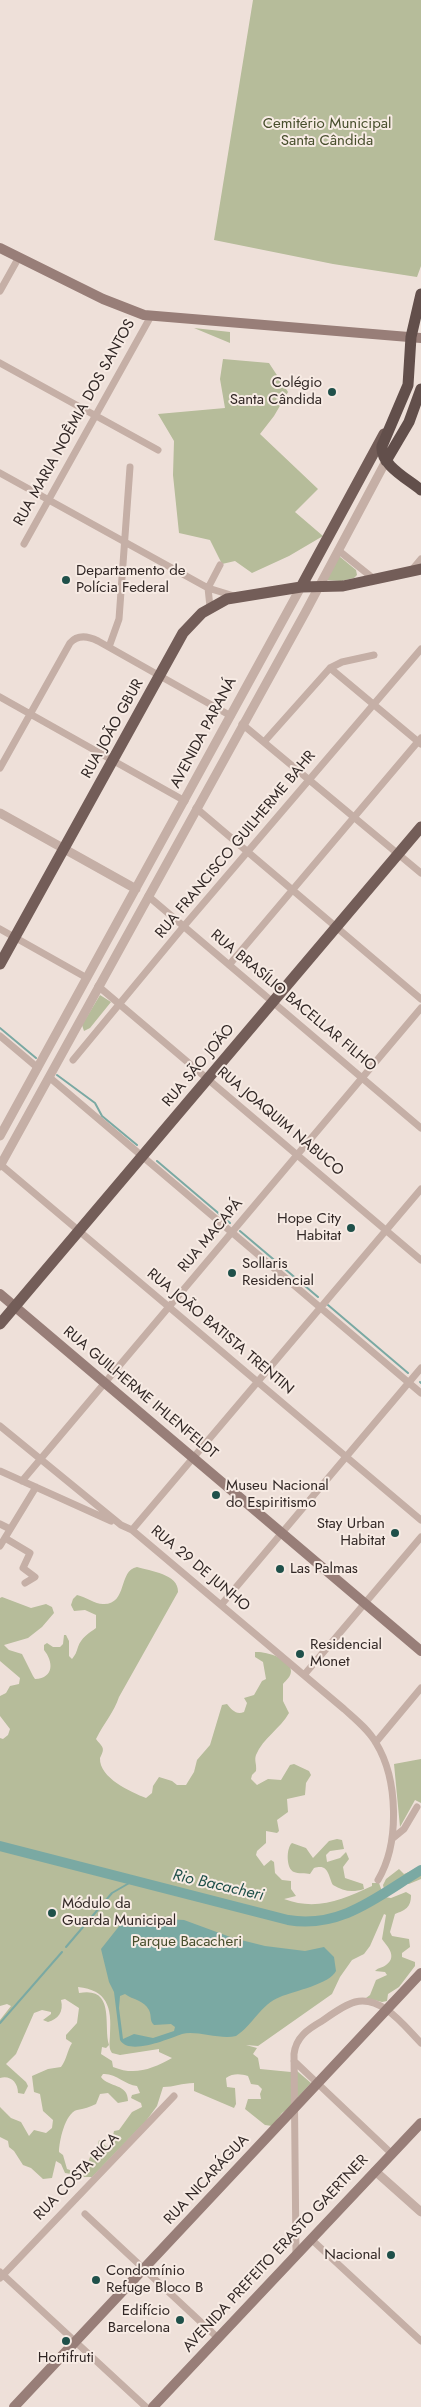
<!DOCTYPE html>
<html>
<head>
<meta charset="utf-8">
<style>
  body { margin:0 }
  canvas { display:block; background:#eee0d9 }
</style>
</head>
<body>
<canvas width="421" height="2407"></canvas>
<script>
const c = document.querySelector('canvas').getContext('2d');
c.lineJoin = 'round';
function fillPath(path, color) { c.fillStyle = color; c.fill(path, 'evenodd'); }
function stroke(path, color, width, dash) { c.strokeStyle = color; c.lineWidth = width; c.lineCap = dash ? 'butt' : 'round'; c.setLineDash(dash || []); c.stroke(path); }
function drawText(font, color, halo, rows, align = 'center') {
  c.font = font + ' Jost,sans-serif'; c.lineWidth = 4; c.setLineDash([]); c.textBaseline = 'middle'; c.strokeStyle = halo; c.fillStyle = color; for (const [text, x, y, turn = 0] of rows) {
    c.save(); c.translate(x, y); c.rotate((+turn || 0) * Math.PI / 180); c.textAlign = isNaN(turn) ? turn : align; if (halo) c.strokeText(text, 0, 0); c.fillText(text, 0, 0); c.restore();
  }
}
fillPath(new Path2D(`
  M253,0H421V266L417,277L333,264L214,240Z
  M194,328L230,332V343Z
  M223,359L269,363L288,392L274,416L260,434L318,489L295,512L323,536L289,556L252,573L235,561L222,564L210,540L179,533L173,475L174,441L158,414L225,408L220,379Z
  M339,556L356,570L357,575L354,578L341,581L326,580Z
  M100,995L111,1002L90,1028L84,1031L82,1025Z
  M137,1567C150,1571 179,1574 178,1592L119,1697C114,1712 104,1723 96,1739C102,1747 106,1747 100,1758C99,1778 131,1792 146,1798L152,1793L153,1786L159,1777L172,1781L177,1785H186L194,1772L197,1760L210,1745L222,1705L227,1704C232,1710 236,1715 244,1712L247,1703L244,1698L254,1695L262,1681L266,1679L263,1662L255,1657V1652C264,1651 291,1658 291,1671C291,1677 286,1680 283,1684V1701L289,1713C280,1729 263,1738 256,1755C254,1760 257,1765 256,1771L252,1775L251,1779L257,1785L268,1779L281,1780L290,1765L294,1764L309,1771L311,1775L306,1783L305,1795L287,1799L288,1812L277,1820L279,1831L277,1833L266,1831V1843L257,1851L256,1855L264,1866L271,1860L274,1862L275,1873L282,1880L291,1881V1889L296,1896L284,1899C316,1911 342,1900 372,1886V1883H379L384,1897L391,1898L406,1892L411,1895C411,1908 405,1910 395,1914L390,1932L392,1936L409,1939L410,1947L402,1953V1957L415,1962V1966L399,1987L388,1994L387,2001L382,2002L366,1998L370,1995L376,1980L387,1975L385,1972L375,1971C379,1967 382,1968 386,1965C399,1956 385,1944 382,1939L386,1915L384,1914L370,1946L364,1954L352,1960L340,1977L332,1994L258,2046L246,2045L257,2048L253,2054L258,2058L260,2069L291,2072L293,2105L282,2113L272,2126L265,2125L245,2109L248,2099H261L260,2094L262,2089L258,2085L251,2084L248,2076C241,2074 233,2073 226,2078L227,2087L235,2088L236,2104L234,2108L194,2091V2083C182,2083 174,2087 163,2087L157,2106L146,2121L92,2177H77V2175L85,2170L90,2157L95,2154L99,2140L107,2147L112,2140L114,2131L119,2130L132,2112L142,2107L141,2103L131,2098L132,2095L140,2093L137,2086C125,2085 116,2073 103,2074L101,2077C109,2088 128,2083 128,2101L118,2103L108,2093L100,2094L96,2104C90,2107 84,2109 77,2110C65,2113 59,2142 59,2152L63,2155L67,2169L70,2170L71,2174L65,2173L61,2164L56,2161L52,2178L43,2179L31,2168L23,2165L14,2151L9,2147L8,2141L0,2137V2107L11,2118L21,2122L29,2136L34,2130L46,2133L52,2128L53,2120L43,2111L40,2094L34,2092L32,2076L48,2069L61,2067C67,2059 67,2051 72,2043L66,2039V2035L77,2023L79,2008L65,1999L61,2000C64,2012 58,2019 48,2022L43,2020L51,2014V2012L42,2010L34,2013L16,2054L6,2064L26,2082L28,2086L24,2094L18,2093C18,2082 10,2075 0,2078V2020L11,2006L7,2004L0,2006V1738L3,1739L8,1735L10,1729L0,1716V1696L6,1693L10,1686L19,1684L20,1678L0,1661V1598L2,1597L31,1608L46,1604L52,1607L54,1613L42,1627L28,1638L4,1645L9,1650L22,1654L33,1676L35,1679C55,1678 53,1661 44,1650V1645L47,1643L53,1647H60L63,1644L64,1635H66L69,1641V1656L72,1659C76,1654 76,1653 78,1647C81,1638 89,1633 96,1628V1615L85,1610L74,1611L71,1605L73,1599L77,1595C86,1597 95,1604 103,1604C128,1605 118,1570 137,1567ZM78,1987C107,1990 112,2007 110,2034C110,2041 108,2048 112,2053L120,2055L159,2049V2052L172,2058C152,2069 135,2076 113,2067L112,2061L101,2054L102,2047L106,2048L109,2045C103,2026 116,1986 79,1993Z
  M421,1759V1803L415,1800L400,1827L394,1764Z
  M337,1839L342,1840L344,1849L330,1851L326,1855L327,1862L340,1858L346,1852L349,1859L343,1867L345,1878L363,1884L364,1889C352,1893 343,1891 333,1885C328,1876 329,1863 314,1868L310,1874C306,1873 298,1874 294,1872C286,1869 286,1848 292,1843L306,1848L313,1858L329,1841Z
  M421,1867V1879L409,1884L398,1883L384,1889L383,1885L386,1879L399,1869L404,1874Z
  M297,2071L311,2083L297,2098Z`), '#b6bc9a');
fillPath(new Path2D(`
  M135,1917L184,1920L233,1938L265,1946L305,1951L324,1947L334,1957L336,1971C330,1984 294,1991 280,1997C261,2004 253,2025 236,2036C220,2040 196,2030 182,2034C168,2039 129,2056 120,2040L114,1992L109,1982L101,1949L120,1925ZM125,1994C133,2000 144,2000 149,2010C152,2016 149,2020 154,2025L171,2024L175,2027L174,2031L153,2038L134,2034L123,2039L119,2008L120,1996Z`), '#7aa9a3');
stroke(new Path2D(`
  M0,1028L36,1058
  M57,1075L95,1103L102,1116L137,1145
  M157,1161L230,1223
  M240,1231L318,1297
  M328,1305L408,1373
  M420,1382L421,1383
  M66,1947L112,1893L131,1882
  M0,2023L62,1952`), '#7aa9a3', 2);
stroke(new Path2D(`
  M0,1846L288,1920C341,1929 378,1896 421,1870`), '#7aa9a3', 10);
stroke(new Path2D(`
  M0,291L19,257
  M0,363L158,450
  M0,473L208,588L234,596
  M24,544L151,316
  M338,550L374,579
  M411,571L421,559
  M208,588L220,565
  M208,588L210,607
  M109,647L119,619L130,467
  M330,668L421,744
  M0,697L185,801
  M242,724L421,873
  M264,742L330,668L342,662L374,655
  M0,768L70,643C78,634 88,636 98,641L231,716
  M196,808L421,999
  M148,896L421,1128
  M0,929L87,978
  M229,965L421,738
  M98,986L421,1260
  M0,1036L38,1068
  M73,1060L184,926L421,649
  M49,1077L421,1393
  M1,1165L421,1520
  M0,1426L121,1525L132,1530L344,1709C355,1719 369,1730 376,1743C398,1779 400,1843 378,1880
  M0,1471L111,1521
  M22,1481L421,1008
  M0,1524L10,1529
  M132,1530L421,1189
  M5,1538L30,1553L23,1568L35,1577L25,1583
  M0,1546L36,1487
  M221,1605L421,1368
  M304,1675L421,1537
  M376,1742L421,1688
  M393,1838L404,1829L417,1807
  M294,2061L392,2154
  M85,2214L218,2338
  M311,2239L421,2341
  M296,2255L294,2054C296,2037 308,2029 322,2021C332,2014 344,2005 355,2002C382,1995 405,2027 421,2043
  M0,2272L146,2407
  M0,2278L174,2096`), '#c5afa6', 7);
stroke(new Path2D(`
  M0,813L136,889
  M0,1136L301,587
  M0,1166L305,613L386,461
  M375,2171L421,2212`), '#c5afa6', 9);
stroke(new Path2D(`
  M0,248L103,299L144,315L421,338
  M0,1294L421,1651
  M14,2407L421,1973
  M153,2407L421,2123`), '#987e78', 10);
stroke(new Path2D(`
  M301,587L384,434
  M0,964L183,633L202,613L227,599L301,587L343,586L421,569
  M0,1324L421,827`), '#735d58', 11);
stroke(new Path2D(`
  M421,294L411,337L408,385L382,446C380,465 408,479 421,490
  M386,461L409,422L421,389`), '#624f4b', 11);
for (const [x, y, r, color] of [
  [332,392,5,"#1f504a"],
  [66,580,5,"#1f504a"],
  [351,1228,5,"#1f504a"],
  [232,1273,5,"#1f504a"],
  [216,1495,5,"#1f504a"],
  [395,1533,5,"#1f504a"],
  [280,1569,5,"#1f504a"],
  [300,1654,5,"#1f504a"],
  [52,1913,5,"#1f504a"],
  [391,2255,5,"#1f504a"],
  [96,2280,5,"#1f504a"],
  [180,2320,5,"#1f504a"],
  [66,2341,5,"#1f504a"]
]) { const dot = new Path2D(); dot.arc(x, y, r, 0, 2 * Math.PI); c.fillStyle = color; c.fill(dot); stroke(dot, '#f7ebe4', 2); }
drawText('15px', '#474e2c', '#f7ebe4', [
  ["Cemitério Municipal",327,124],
  ["Santa Cândida",327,141],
  ["Parque Bacacheri",187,1942]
]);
drawText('15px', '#322826', '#f7ebe4', [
  ["Colégio",322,383,"right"],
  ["Santa Cândida",322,400,"right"],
  ["Departamento de",76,571],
  ["Polícia Federal",76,588],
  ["Hope City",341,1219,"right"],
  ["Habitat",341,1236,"right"],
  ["Sollaris",242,1264],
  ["Residencial",242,1281],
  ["Museu Nacional",226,1486],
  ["do Espiritismo",226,1503],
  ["Stay Urban",385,1524,"right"],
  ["Habitat",385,1541,"right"],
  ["Las Palmas",290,1569],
  ["Residencial",310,1645],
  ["Monet",310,1662],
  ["Módulo da",62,1904],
  ["Guarda Municipal",62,1921],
  ["Nacional",381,2255,"right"],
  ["Condomínio",106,2271],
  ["Refuge Bloco B",106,2288],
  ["Edifício",170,2311,"right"],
  ["Barcelona",170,2328,"right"],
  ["Hortifruti",66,2358,"center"]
], 'left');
drawText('15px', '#322826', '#f7ebe4', [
  ["RUA MARIA NOÊMIA DOS SANTOS",75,423,-61],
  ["RUA JOÃO GBUR",113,729,-61],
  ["AVENIDA PARANÁ",204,733,-62],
  ["RUA FRANCISCO GUILHERME BAHR",236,845,-50],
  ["RUA BRASÍLIO BACELLAR FILHO",293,1001,40],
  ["RUA SÃO JOÃO",199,1066,-50],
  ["RUA JOAQUIM NABUCO",280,1122,40],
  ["RUA MACAPÁ",211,1236,-50],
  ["RUA JOÃO BATISTA TRENTIN",220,1332,40],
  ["RUA GUILHERME IHLENFELDT",140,1393,40],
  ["RUA 29 DE JUNHO",200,1569,40],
  ["RUA COSTA RICA",77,2177,-46],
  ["RUA NICARÁGUA",207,2180,-47],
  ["AVENIDA PREFEITO ERASTO GAERTNER",276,2254,-47]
]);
drawText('italic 16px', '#1f504a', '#f7ebe4', [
  ["Rio Bacacheri",218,1886,13]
]);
</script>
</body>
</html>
